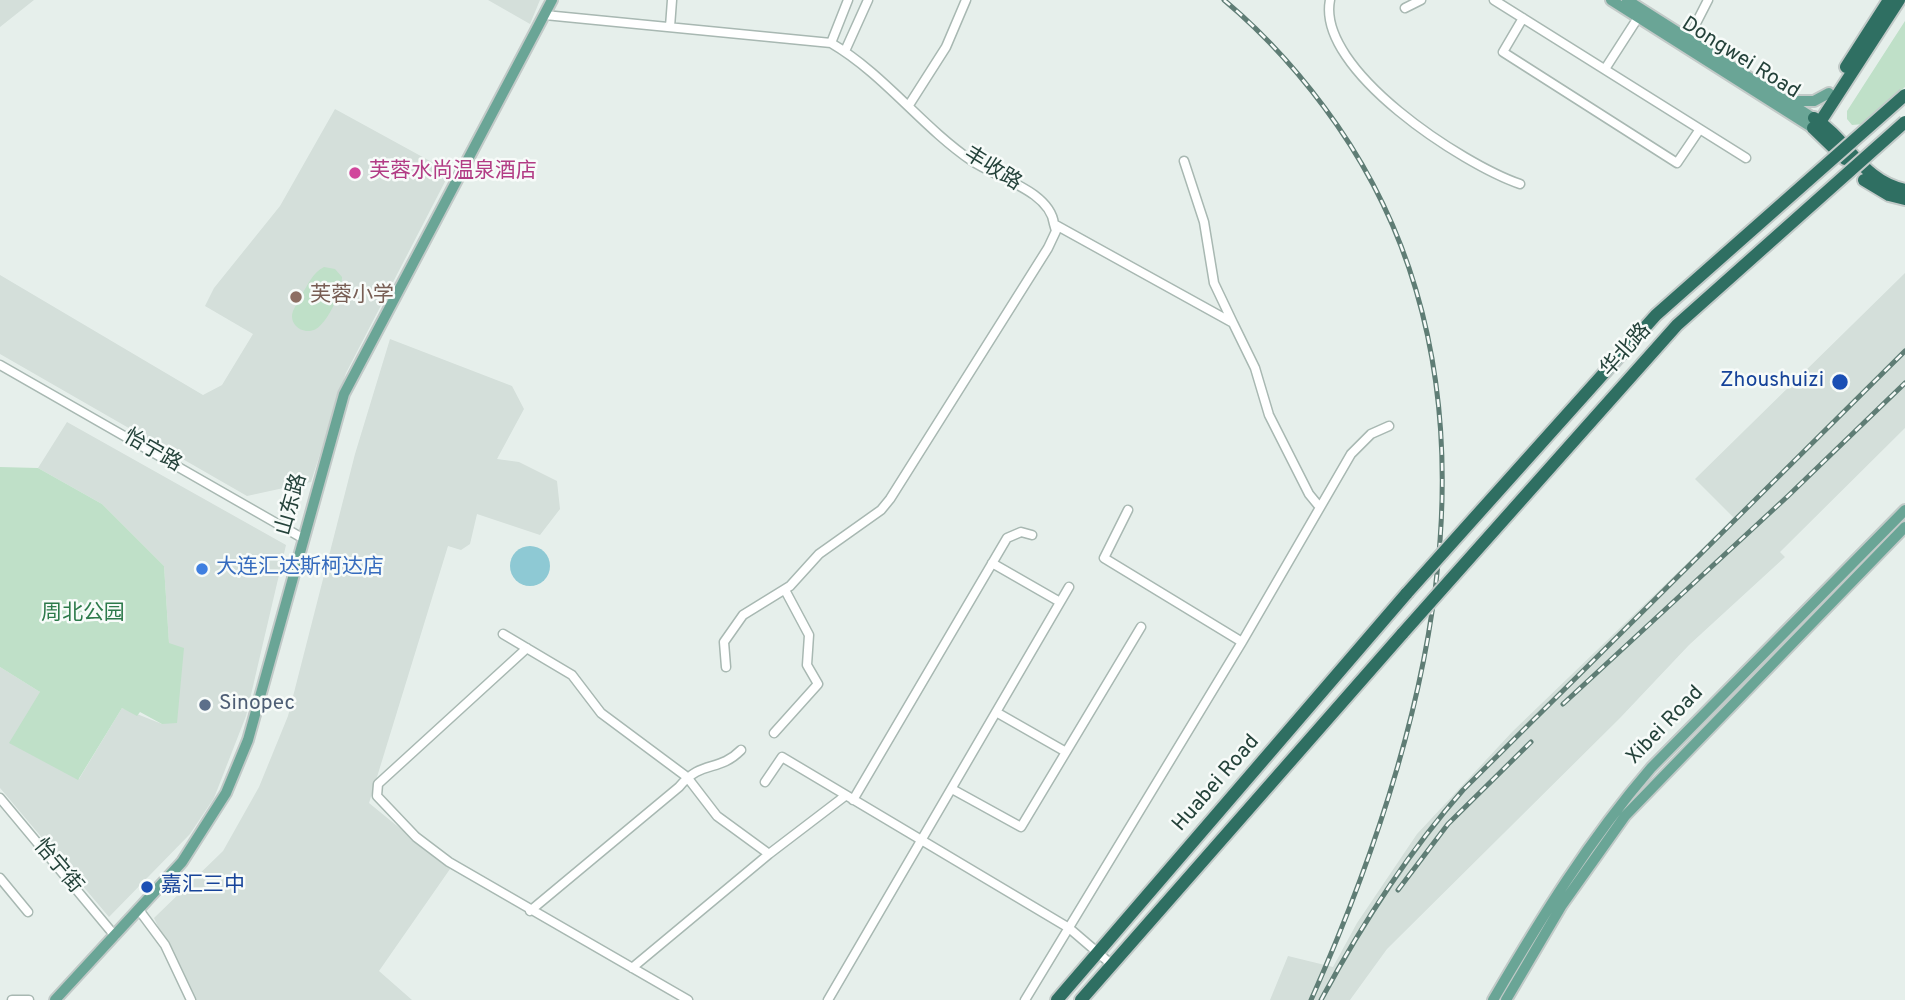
<!DOCTYPE html>
<html>
<head>
<meta charset="utf-8">
<style>
  body { margin:0 }
  canvas { display:block; background:#e6efeb }
</style>
</head>
<body>
<canvas width="1905" height="1000"></canvas>
<script>
const c = document.querySelector('canvas').getContext('2d');
c.lineJoin = 'round';
function fillPath(path, color) { c.fillStyle = color; c.fill(path, 'evenodd'); }
function stroke(path, color, width, dash) { c.strokeStyle = color; c.lineWidth = width; c.lineCap = dash ? 'butt' : 'round'; c.setLineDash(dash || []); c.stroke(path); }
function drawText(font, color, halo, rows, align = 'center') {
  c.font = font + ' Overpass,"Noto Sans SC",sans-serif'; c.lineWidth = 5; c.setLineDash([]); c.textBaseline = 'middle'; c.strokeStyle = halo; c.fillStyle = color; for (const [text, x, y, turn = 0] of rows) {
    c.save(); c.translate(x, y); c.rotate((+turn || 0) * Math.PI / 180); c.textAlign = isNaN(turn) ? turn : align; if (halo) c.strokeText(text, 0, 0); c.fillText(text, 0, 0); c.restore();
  }
}
fillPath(new Path2D(`
  M0,0H34L0,27Z
  M488,0H540L530,24Z
  M335,109L450,172L346,373L311,482L247,496L0,354V275L203,395L222,385L253,334L205,306L214,288L280,206Z
  M1905,273V428L1780,552L1785,557L1689,645L1620,718L1387,949L1350,1000H1270L1288,956L1333,967L1357,923L1417,834L1513,731L1734,518L1695,479Z
  M390,339L512,386L524,409L497,459L519,462L557,481L560,509L540,535L477,514L470,544L461,550L448,546L369,803L450,869L379,971L412,1000H193L154,918L223,851L259,787L288,716L355,454Z
  M67,422L286,545L246,716L214,798L190,834L109,917L0,788V667L40,692L79,779L122,708L162,724L169,643L164,566L102,504L38,468Z`), '#d4dfda');
fillPath(new Path2D(`
  M1905,21V87L1864,124L1852,125L1847,119V111Z
  M324,267L335,269L342,277C342,291 328,322 316,329C303,336 288,324 293,311C295,306 299,301 301,296C308,285 312,273 324,267Z
  M0,467L38,468L102,504L164,566L169,643L184,648L177,723L162,724L140,712L137,716L122,708L78,780L9,743L40,692L0,667Z`), '#bfe0c8');
fillPath(new Path2D(`
  M510 566a20 20 0 1 1 40 0a20 20 0 1 1-40 0Z`), '#8ec9d4');
const minor = new Path2D(`
  M1330,0C1316,70 1464,165 1520,184
  M1494,0L1746,158
  M1405,8L1421,0
  M545,15L831,43C884,74 921,126 972,161C997,178 1050,191 1054,224L1233,323L1255,368L1269,415L1309,494L1318,505
  M1523,18L1503,52L1677,163L1700,129
  M670,27L672,0
  M1687,41L1708,0
  M831,43L848,0
  M845,51L868,0
  M1605,69L1641,13
  M909,105L946,47L966,0
  M1184,161L1204,222L1214,283L1233,323
  M0,365L304,539
  M1128,510L1104,558L1242,642
  M992,563L1060,602
  M503,634L572,675L601,713L687,777L717,816L769,854
  M527,648L378,784L377,796L416,837L449,862L688,1000
  M726,667L724,642L743,615L790,586L819,554L881,510L890,499L1048,248L1056,231L1054,224
  M996,712L1066,752
  M774,733L818,684L807,665L809,635L785,590
  M765,782L782,757L1069,928L1111,964
  M952,789L1021,827L1141,627
  M0,798L115,936
  M853,800L1007,538L1021,532L1032,535
  M0,878L28,912
  M139,910L165,945L191,1000
  M530,911L679,787C702,759 718,773 741,750
  M632,968L769,854L845,796
  M12,1000H29
  M828,1000L1069,587
  M1025,1000L1242,642L1351,454L1371,434L1389,426`);
const major = new Path2D(`
  M1611,0L1813,128
  M1627,0L1813,118
  M1788,101H1814L1829,93
  M55,1000L182,862L226,793L248,740L344,394L552,0
  M1493,1000C1541,918 1589,840 1651,768L1905,510
  M1506,1000L1562,905L1625,816L1905,527`);
const highway = new Path2D(`
  M1846,67L1889,0
  M1814,118C1849,141 1862,181 1905,190
  M1813,128L1820,122L1899,0
  M1813,128L1845,159
  M1864,180L1889,195L1905,199
  M1057,1000L1407,593
  M1081,1000L1403,633`);
stroke(minor, '#a8b8b2', 11);
stroke(major, '#c2cac8', 14);
stroke(highway, '#c2cac8', 16);
stroke(minor, '#fff', 8);
stroke(major, '#6aa596', 10);
stroke(highway, '#2f6f62', 12);
const rail = new Path2D(`
  M1224,0C1267,36 1305,79 1337,125C1521,391 1432,728 1311,1000
  M1563,704L1788,496L1905,383
  M1398,890L1448,824L1531,742
  M1321,1000C1362,924 1406,855 1463,790L1905,351`);
stroke(rail, '#5f7d75', 5);
stroke(rail, '#f7fbf9', 2.5, [8]);
const highwayBridge = new Path2D(`
  M1407,593L1656,315L1905,95
  M1403,633L1677,325L1905,122`);
stroke(highwayBridge, '#c2cac8', 16, []);
stroke(highwayBridge, '#2f6f62', 12);
for (const [x, y, r, color] of [
  [355,173,7,"#d1479c"],
  [296,297,7,"#8d6e63"],
  [1840,382,9,"#1a4fb4"],
  [202,569,7,"#3f7fe0"],
  [205,705,7,"#5c6f8a"],
  [147,887,7,"#1a4fb4"]
]) { const dot = new Path2D(); dot.arc(x, y, r, 0, 2 * Math.PI); c.fillStyle = color; c.fill(dot); stroke(dot, '#f7fbf9', 2.5); }
drawText('21px', '#24423a', '#f7fbf9', [
  ["Dongwei Road",1740,59,32],
  ["丰收路",992,170,32],
  ["华北路",1627,351,-48],
  ["怡宁路",152,452,30],
  ["山东路",293,505,-74],
  ["Xibei Road",1666,726,-46],
  ["Huabei Road",1217,784,-49],
  ["怡宁街",57,867,50]
]);
drawText('21px', '#b23c85', '#f7fbf9', [
  ["芙蓉水尚温泉酒店",369,173]
], 'left');
drawText('21px', '#785e54', '#f7fbf9', [
  ["芙蓉小学",310,297]
], 'left');
drawText('21px', '#164399', '#f7fbf9', [
  ["Zhoushuizi",1824,382],
  ["嘉汇三中",161,887,"left"]
], 'right');
drawText('21px', '#366cbe', '#f7fbf9', [
  ["大连汇达斯柯达店",216,569]
], 'left');
drawText('21px', '#2d7a4b', '#f7fbf9', [
  ["周北公园",83,615]
]);
drawText('21px', '#4e5e75', '#f7fbf9', [
  ["Sinopec",219,705]
], 'left');
</script>
</body>
</html>
